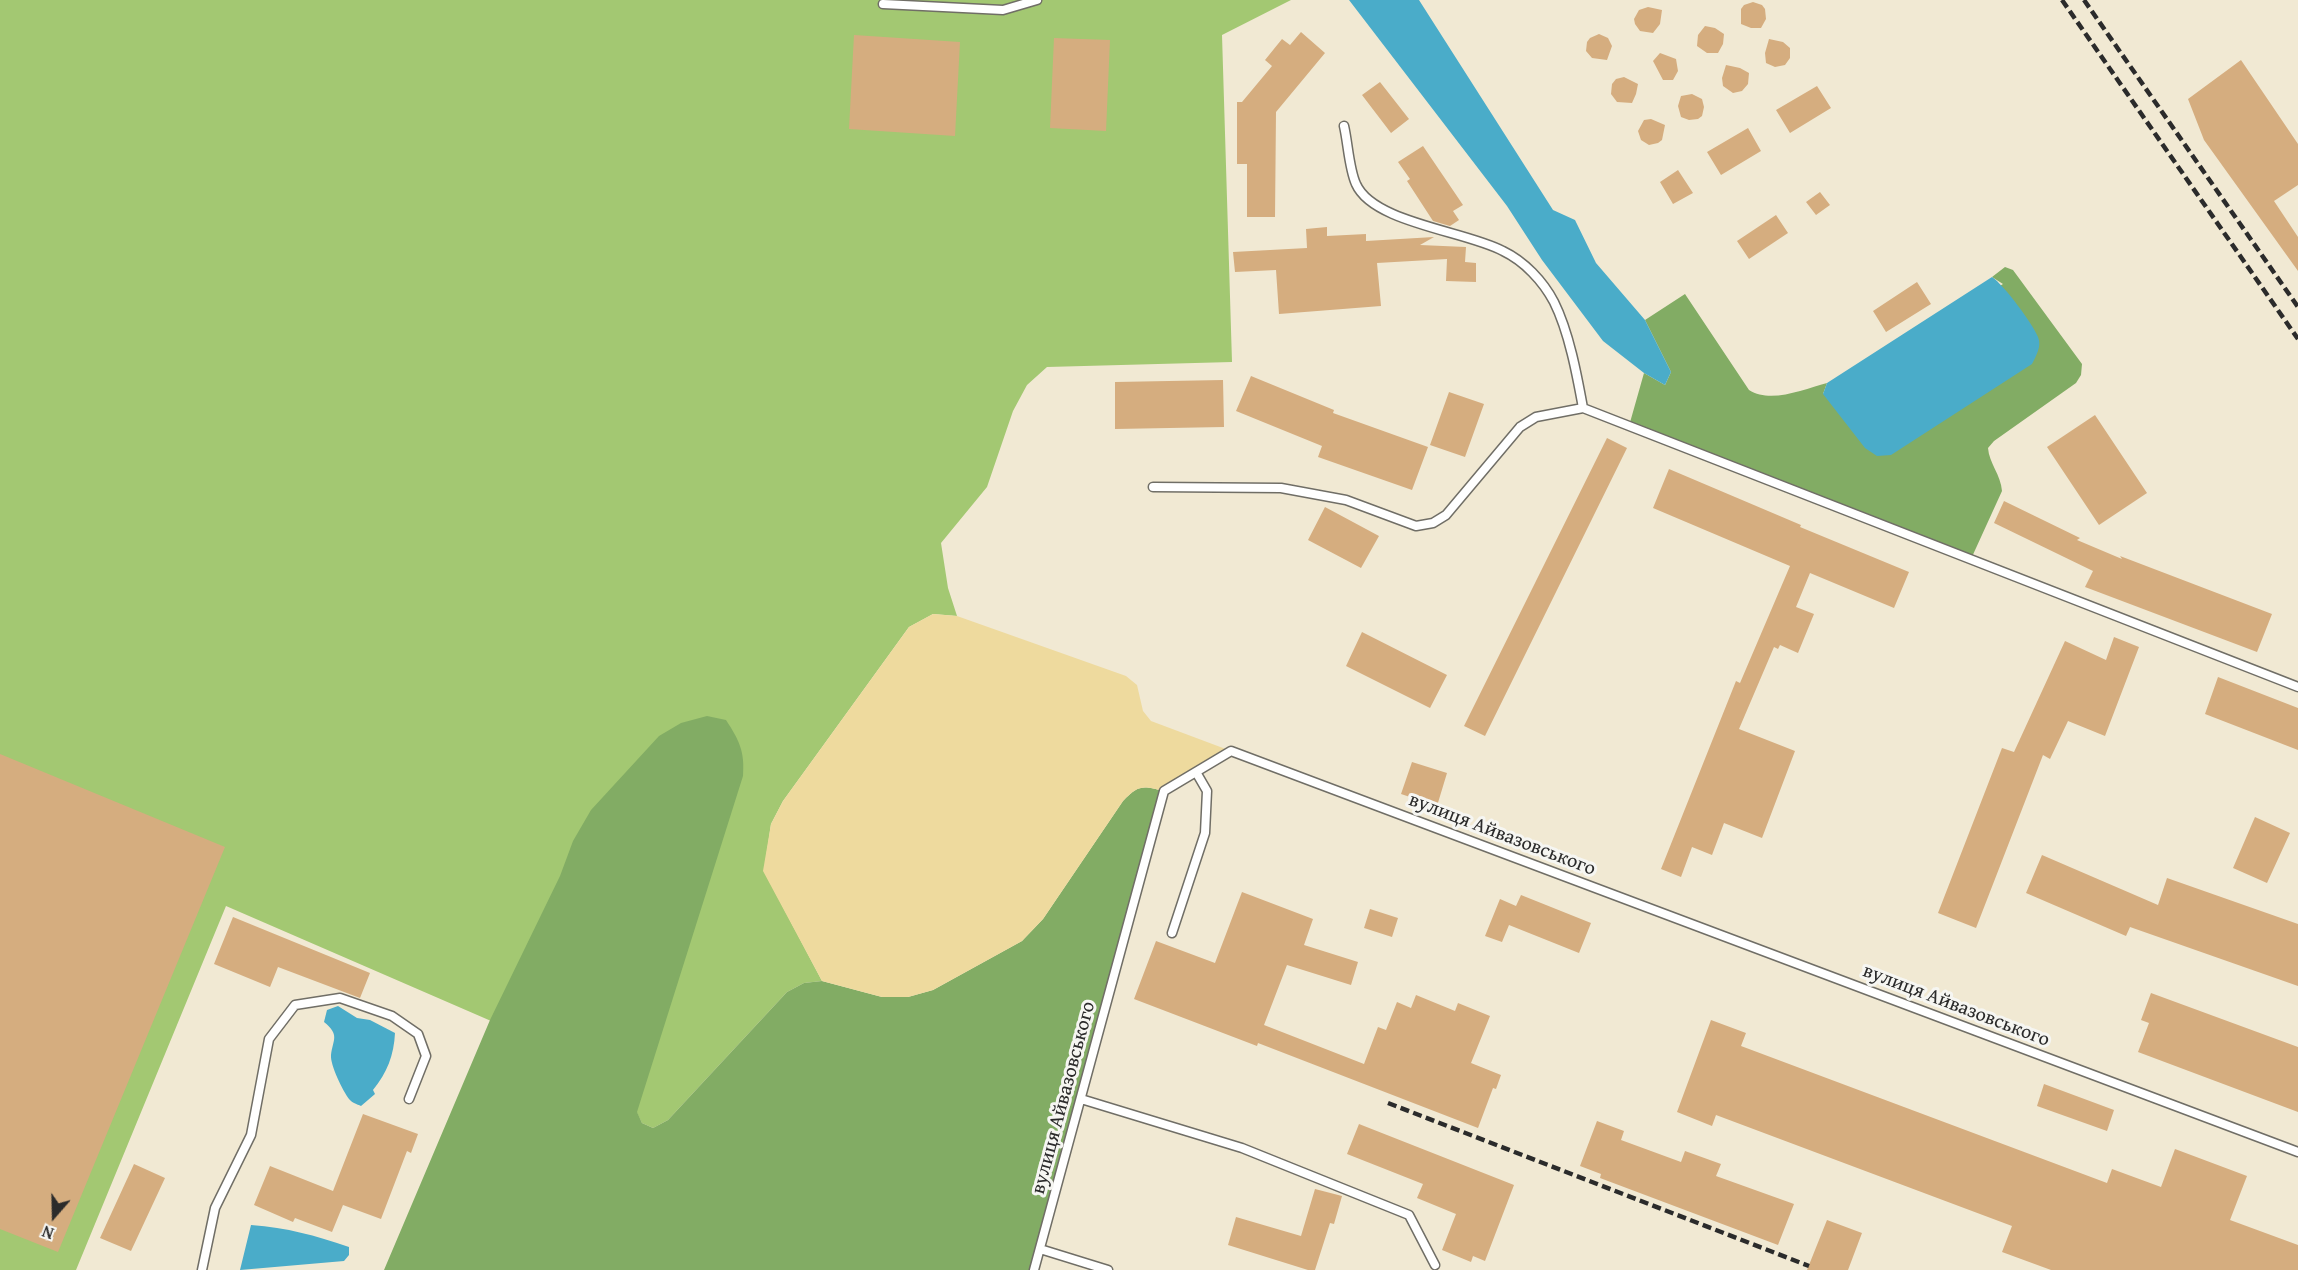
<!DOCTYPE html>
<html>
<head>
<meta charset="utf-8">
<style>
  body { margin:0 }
  #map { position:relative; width:2298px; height:1270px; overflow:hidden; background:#f1e9d3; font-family:"Gentium Book Plus",serif }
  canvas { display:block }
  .north { position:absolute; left:24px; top:1186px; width:60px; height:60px; -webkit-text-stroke:4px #f6f6f2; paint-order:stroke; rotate:200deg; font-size:16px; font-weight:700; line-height:24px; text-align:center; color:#2b2b2b }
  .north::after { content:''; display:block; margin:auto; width:21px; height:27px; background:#2b2b2b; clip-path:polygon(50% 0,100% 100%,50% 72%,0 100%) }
</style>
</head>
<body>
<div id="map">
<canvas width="2298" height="1270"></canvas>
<div class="north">N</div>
</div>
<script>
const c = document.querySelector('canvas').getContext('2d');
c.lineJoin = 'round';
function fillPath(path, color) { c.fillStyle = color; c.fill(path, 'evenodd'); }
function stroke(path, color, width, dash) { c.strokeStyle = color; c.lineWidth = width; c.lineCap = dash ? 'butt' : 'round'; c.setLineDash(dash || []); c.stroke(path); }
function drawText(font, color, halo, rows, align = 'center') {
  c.font = font + ' "Gentium Book Plus",serif'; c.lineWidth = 6; c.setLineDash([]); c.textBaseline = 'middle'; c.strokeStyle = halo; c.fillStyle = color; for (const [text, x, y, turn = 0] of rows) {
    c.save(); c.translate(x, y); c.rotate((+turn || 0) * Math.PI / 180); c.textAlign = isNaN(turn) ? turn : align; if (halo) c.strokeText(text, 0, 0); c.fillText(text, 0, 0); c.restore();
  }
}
fillPath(new Path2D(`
  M0,0H1291L1222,35L1232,362L1047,367L1027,385L1013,411L987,487L941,543L948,588L957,616L933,614L909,627L783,801L771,824L764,871L822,981L804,983L787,992L668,1120L653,1128L642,1123L637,1113L581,1060L226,906L76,1270H0Z`), '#a3c872');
fillPath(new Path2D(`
  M2005,267L2013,270L2082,364L2081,375L2076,383L1994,441L1988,448C1989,463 2001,475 2002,491L1971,559L1629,426L1644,373L1665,385L1671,372L1645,320L1685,294L1749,390C1771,404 1804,389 1827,383L1823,394L2003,284L1992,277Z
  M707,716L726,720C739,740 745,751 743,776L637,1112L642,1123L653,1128L668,1120L787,992L804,983L822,981L882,997H908L933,990L1022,941L1043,919L1123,801C1139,784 1143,786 1164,791L1034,1270H384L490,1020L560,876L573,841L591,810L659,736L681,723Z`), '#82ac64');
fillPath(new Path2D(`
  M933,614L957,616L1126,676L1137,685L1143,711L1151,721L1231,751L1164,791C1143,786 1139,784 1123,801L1043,919L1022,941L933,990L908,997H882L822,981L763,871L771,824L783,801L909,627Z`), '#eeda9e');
fillPath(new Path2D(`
  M1349,0H1419L1553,210L1575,220L1596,263L1645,320L1671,372L1665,385L1644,373L1603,341L1542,260L1507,206Z
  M1992,277C2004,285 2033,324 2038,337C2042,346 2036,356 2032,364L1891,455L1877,456L1865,448L1823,394L1827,383Z
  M338,1006L357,1018L370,1020L395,1033C394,1055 387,1073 373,1090L375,1094L361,1106C357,1104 352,1103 349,1099C343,1091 330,1065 331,1055C333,1039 340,1035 324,1022L327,1010Z
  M251,1225C288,1228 314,1235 349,1247V1255L344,1261L240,1270Z`), '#4aacc9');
fillPath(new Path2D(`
  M1753,2L1762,5L1765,9L1766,19L1761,28H1751L1741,24V9L1744,5Z
  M1648,7L1662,10L1660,24L1653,33L1640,31L1635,24L1634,19L1639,10Z
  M1705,26L1715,28L1724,34L1723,44L1718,53H1707L1697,46L1698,35Z
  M1301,32L1325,53L1276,112L1275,217H1247V164H1237V102H1242L1272,66L1265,60L1282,39L1290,45Z
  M1599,34L1608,38L1612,46L1607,60L1592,58L1586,51L1587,42L1590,38Z
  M854,35L960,42L955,136L849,129Z
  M1054,38L1110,40L1106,131L1050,128Z
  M1769,39L1783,42L1790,48V58L1785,65L1775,67L1766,63L1765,53Z
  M1660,53L1676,59L1678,71L1673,80H1663L1653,61Z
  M2241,60L2298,144V185L2274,201L2298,237V271L2204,140L2188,99Z
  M1726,65L1740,68L1749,73L1748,84L1742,91L1733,93L1723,86L1722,78Z
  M1624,77L1638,84L1636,94L1632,103L1617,102L1611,94L1612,84L1616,79Z
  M1380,82L1409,119L1391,133L1362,95Z
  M1817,86L1831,108L1790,133L1776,110Z
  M1692,94L1702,99L1704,107L1702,116L1698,119L1689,120L1681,117L1678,106L1681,96Z
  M1651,119L1665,125L1662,140L1658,143L1649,145L1641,140L1638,131L1644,120Z
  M1748,128L1761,151L1721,175L1707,152Z
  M1423,146L1463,205L1453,211L1459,220L1450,226L1433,221L1407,181L1410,179L1398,162Z
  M1678,170L1693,193L1673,204L1660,182Z
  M1820,192L1830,205L1816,215L1806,202Z
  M1776,215L1788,233L1749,259L1737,241Z
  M1327,227V236L1366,234V241L1434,237L1420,245L1466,247L1465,262L1476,263V282L1446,281L1447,259L1377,263L1381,306L1279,314L1276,270L1235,272L1233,252L1307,248L1306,229Z
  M1917,282L1931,304L1886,332L1873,311Z
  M1251,376L1334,410L1333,413L1428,447L1412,490L1318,457L1322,446L1236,411Z
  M1223,380L1224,427L1115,429V382Z
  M1449,392L1484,404L1465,457L1430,445Z
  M2095,415L2147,493L2099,525L2047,447Z
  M1607,438L1627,448L1485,736L1464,726Z
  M1669,469L1801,525L1800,527L1909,572L1894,608L1810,573L1796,607L1814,614L1798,653L1780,645L1778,649L1774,647L1739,729L1795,751L1762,838L1724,823L1712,855L1692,847L1681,877L1661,869L1736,681L1740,683L1790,566L1653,508Z
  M2004,501L2080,538L2077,540L2122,559L2120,556L2272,614L2257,652L2085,587L2093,571L1994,523Z
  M1325,507L1379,536L1361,568L1308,540Z
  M1362,632L1447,675L1430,708L1346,666Z
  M2114,637L2139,647L2105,736L2068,721L2050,759L2043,755L1976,928L1938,913L2002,748L2014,752L2065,641L2106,660Z
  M2218,677L2298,708V750L2205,714Z
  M0,754L225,847L58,1252L0,1229Z
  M1412,762L1447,773L1437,806L1401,794Z
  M2255,817L2290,833L2267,883L2233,868Z
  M2042,855L2158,905L2167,878L2298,924V986L2130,927L2126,936L2026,893Z
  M1242,892L1313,919L1304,945L1358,962L1351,985L1287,965L1264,1025L1364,1064L1378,1027L1386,1030L1397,1002L1411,1008L1416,995L1455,1011L1458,1003L1490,1016L1471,1063L1501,1075L1496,1089L1493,1088L1478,1128L1258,1043L1257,1046L1134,999L1156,941L1215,963Z
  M1521,895L1591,923L1579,953L1509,925L1502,942L1485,936L1500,899L1516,906Z
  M1370,909L1398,918L1392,937L1364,928Z
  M233,917L370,973L360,998L278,967L270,987L214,964Z
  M2151,993L2298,1047V1112L2138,1052L2149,1023L2141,1020Z
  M1711,1020L1746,1033L1741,1046L2107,1183L2112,1169L2161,1187L2175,1149L2247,1176L2230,1220L2298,1245V1270H2051L2002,1252L2012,1226L1716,1115L1712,1126L1677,1112Z
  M2044,1084L2114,1110L2107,1131L2037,1106Z
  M363,1114L418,1134L411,1153L407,1151L381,1219L343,1205L332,1232L295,1218L293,1222L254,1205L270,1166L333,1191Z
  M1597,1121L1624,1131L1621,1140L1681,1162L1685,1151L1721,1164L1716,1176L1794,1204L1778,1245L1600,1178L1601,1174L1580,1166Z
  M1359,1124L1514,1185L1485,1261L1473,1256L1471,1262L1442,1250L1456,1214L1417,1198L1423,1184L1347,1154Z
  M134,1164L165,1178L131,1251L100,1238Z
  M1315,1189L1342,1196L1334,1224L1330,1223L1315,1270H1308L1228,1245L1236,1217L1301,1236Z
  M1827,1220L1862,1233L1848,1270H1807Z`), '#d5ad7f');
const service = new Path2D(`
  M883,4L1003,10L1037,0
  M1344,126C1348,143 1349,169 1356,184C1373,223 1466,231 1503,251C1524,261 1543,281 1554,302C1569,332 1577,375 1583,408
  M1153,487L1281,488L1346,500L1416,526L1433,523L1446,515L1520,427L1536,417L1583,408L2298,687
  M1172,933L1205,833L1207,791L1196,772
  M1081,1099L1242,1148L1409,1215L1435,1265
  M1040,1249L1108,1270
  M202,1270L215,1208L251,1135L269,1039L295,1005L340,998L392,1016L418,1034L426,1056L409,1099
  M1034,1270L1164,791L1231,751L2298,1152`);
stroke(service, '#706e66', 11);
stroke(service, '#fff', 8);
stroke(new Path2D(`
  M2062,0L2298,339
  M2084,0L2298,307
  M1388,1103L1809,1266`), '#2b2b2b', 4.5, [9, 4.5]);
drawText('20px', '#2b2b2b', '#f6f6f2', [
  ["вулиця Айвазовського",1502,835,21],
  ["вулиця Айвазовського",1956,1006,21],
  ["вулиця Айвазовського",1064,1098,-75]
]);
</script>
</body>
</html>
